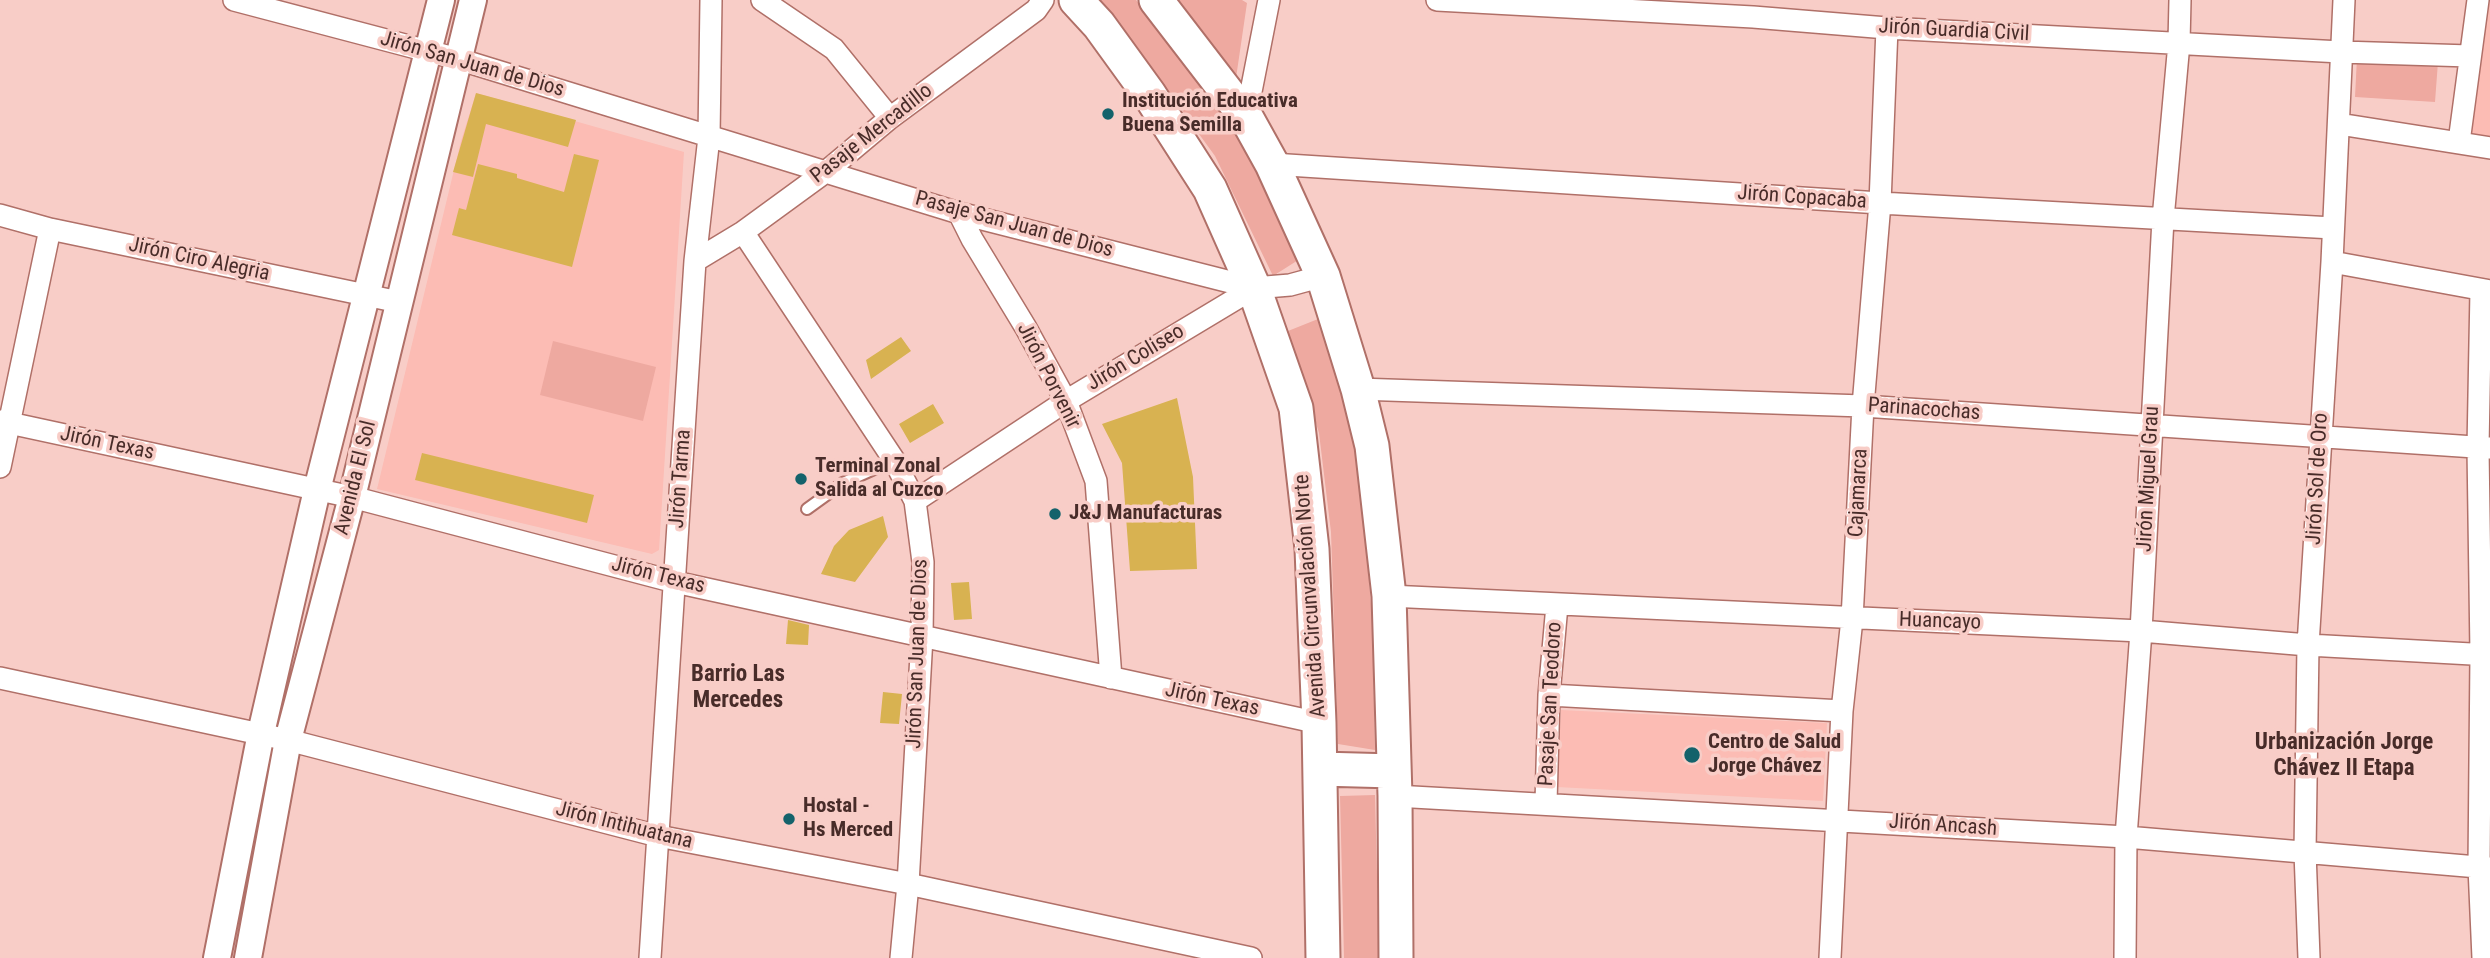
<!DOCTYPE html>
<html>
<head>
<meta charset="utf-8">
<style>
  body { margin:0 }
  canvas { display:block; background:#f8cdc7 }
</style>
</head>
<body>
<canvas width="2490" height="958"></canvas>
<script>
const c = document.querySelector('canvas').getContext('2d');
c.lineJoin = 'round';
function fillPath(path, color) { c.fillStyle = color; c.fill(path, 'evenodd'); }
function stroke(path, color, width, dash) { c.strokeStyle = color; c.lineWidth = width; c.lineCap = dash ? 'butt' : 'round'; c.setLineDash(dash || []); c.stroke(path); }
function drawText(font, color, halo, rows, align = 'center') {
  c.font = font + ' "Roboto Condensed",sans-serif'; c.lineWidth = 7; c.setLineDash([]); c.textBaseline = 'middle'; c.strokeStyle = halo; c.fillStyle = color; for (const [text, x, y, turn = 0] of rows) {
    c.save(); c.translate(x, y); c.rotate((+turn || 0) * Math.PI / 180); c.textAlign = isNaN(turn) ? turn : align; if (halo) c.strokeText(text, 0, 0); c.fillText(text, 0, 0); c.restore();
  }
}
fillPath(new Path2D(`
  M2485,0H2490V140L2465,136Z
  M476,93L684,152L659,550L652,554L377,489L461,141Z
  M1561,710L1827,723L1823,801L1557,787Z`), '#fcbcb4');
fillPath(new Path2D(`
  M1094,0H1136L1184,61L1250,155L1303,257L1273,276L1215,156L1151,68Z
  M1175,0H1242L1247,3L1236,78Z
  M2357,57L2438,62L2435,102L2355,97Z
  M1323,317L1351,415L1362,493L1372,617L1375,750L1338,744L1331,532L1319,433L1288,331Z
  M553,341L656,367L643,421L540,395Z
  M1375,795L1379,958H1344L1340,796Z`), '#eea9a0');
fillPath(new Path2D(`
  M476,93L576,120L568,147L486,124L473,177L453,172Z
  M574,154L599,160L572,267L452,235L459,208L466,210L478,164L517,174V178L564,192Z
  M901,337L911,351L871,379L866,360Z
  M1177,398L1193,477L1197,569L1130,571L1122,463L1102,424Z
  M933,404L944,423L910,443L899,424Z
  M422,453L594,495L587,523L415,480Z
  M883,516L888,537L855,582L821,574L834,546L849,530Z
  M969,582L972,619L954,620L951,583Z
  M788,620L809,625L808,645L786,644Z
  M883,692L902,694L899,724L880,723Z`), '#d8b251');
const service = new Path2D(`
  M807,509L843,483L894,460`);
const minor = new Path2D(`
  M234,0L458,59L959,213L1254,288L1290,285L1323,276
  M762,0L834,49L890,118
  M1437,0L1753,17L1887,28L2341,52L2470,56
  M1246,117L1269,0
  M2339,124L2490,148
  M2459,142L2478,0
  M1272,164L1880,203L2333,228
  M959,213L972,239L1026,328L1066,401L1096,481L1111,678
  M0,215L50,229L399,302
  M743,232L894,460L915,501L923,562L922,637L908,884L901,958
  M695,261L743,232L828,170L890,118L1036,10L1043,0
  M2332,262L2490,291
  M2481,290L2478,448L2481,654L2479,867L2483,958
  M1358,389L1863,406L2490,448
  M0,421L352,497L675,582L1319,723
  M0,467L50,229
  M915,501L1066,401L1254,288
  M1389,596L2141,631L2308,645L2490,655
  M0,678L288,740L658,836L908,884L1251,958
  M1549,695L1842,711
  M1395,796L2126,837L2490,868
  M1546,803L1549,695L1557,605
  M650,958L695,261L709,137L711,0
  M1830,958L1842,711L1852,619L1863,406L1880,203L1887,28
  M2125,958L2126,837L2141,631L2163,219L2179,43L2180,0
  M2309,958L2305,852L2308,645L2332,262L2344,0`);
const tertiary = new Path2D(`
  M217,958L261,733L317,490L441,0
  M248,958L288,740L352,497L473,0`);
const trunk = new Path2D(`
  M1076,0L1099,25L1149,94L1210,189L1254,288L1296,408L1312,549L1319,723L1323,958
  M1156,0L1246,117L1272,164L1323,276L1358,389L1372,446L1389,596L1395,796L1396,958
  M1320,769L1394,771`);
stroke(service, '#b07068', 14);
stroke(minor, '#b07068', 24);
stroke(tertiary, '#b07068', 30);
stroke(trunk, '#b07068', 37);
stroke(service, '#fff', 10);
stroke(minor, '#fff', 21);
stroke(tertiary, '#fff', 26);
stroke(trunk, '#fff', 33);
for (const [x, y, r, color] of [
  [1108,114,7,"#14626b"],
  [801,479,7,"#14626b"],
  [1055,514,7,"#14626b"],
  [1692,755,9,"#14626b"],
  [789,819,7,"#14626b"]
]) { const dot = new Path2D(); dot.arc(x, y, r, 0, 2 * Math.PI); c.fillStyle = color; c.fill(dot); stroke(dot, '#f8cdc7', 2.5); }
drawText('21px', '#482c29', '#f8cdc7', [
  ["Jirón Guardia Civil",1954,31,3],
  ["Jirón San Juan de Dios",472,65,16],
  ["Pasaje Mercadillo",872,134,-38],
  ["Jirón Copacaba",1802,198,4],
  ["Pasaje San Juan de Dios",1014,225,15],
  ["Jirón Ciro Alegria",199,260,12],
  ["Jirón Coliseo",1136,358,-31],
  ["Jirón Porvenir",1048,376,63],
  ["Parinacochas",1924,410,4],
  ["Jirón Texas",107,444,12],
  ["Avenida El Sol",356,478,-76],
  ["Jirón Tarma",681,479,-86],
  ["Jirón Miguel Grau",2149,479,-87],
  ["Jirón Sol de Oro",2318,479,-87],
  ["Cajamarca",1859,493,-87],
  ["Jirón Texas",658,576,14],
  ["Avenida Circunvalación Norte",1311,596,-94],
  ["Huancayo",1940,622,2],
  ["Jirón San Juan de Dios",918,654,-88],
  ["Jirón Texas",1212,700,12],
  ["Pasaje San Teodoro",1551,704,-87],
  ["Jirón Intihuatana",624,826,14],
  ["Jirón Ancash",1943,826,4]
]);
drawText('bold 21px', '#482c29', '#f8cdc7', [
  ["Institución Educativa",1122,102],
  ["Buena Semilla",1122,126],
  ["Terminal Zonal",815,467],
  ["Salida al Cuzco",815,491],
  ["J&J Manufacturas",1069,514],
  ["Centro de Salud",1708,743],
  ["Jorge Chávez",1708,767],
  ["Hostal -",803,807],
  ["Hs Merced",803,831]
], 'left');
drawText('bold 23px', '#482c29', '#f8cdc7', [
  ["Barrio Las",738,675],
  ["Mercedes",738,701],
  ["Urbanización Jorge",2344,743],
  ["Chávez II Etapa",2344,769]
]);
</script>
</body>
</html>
